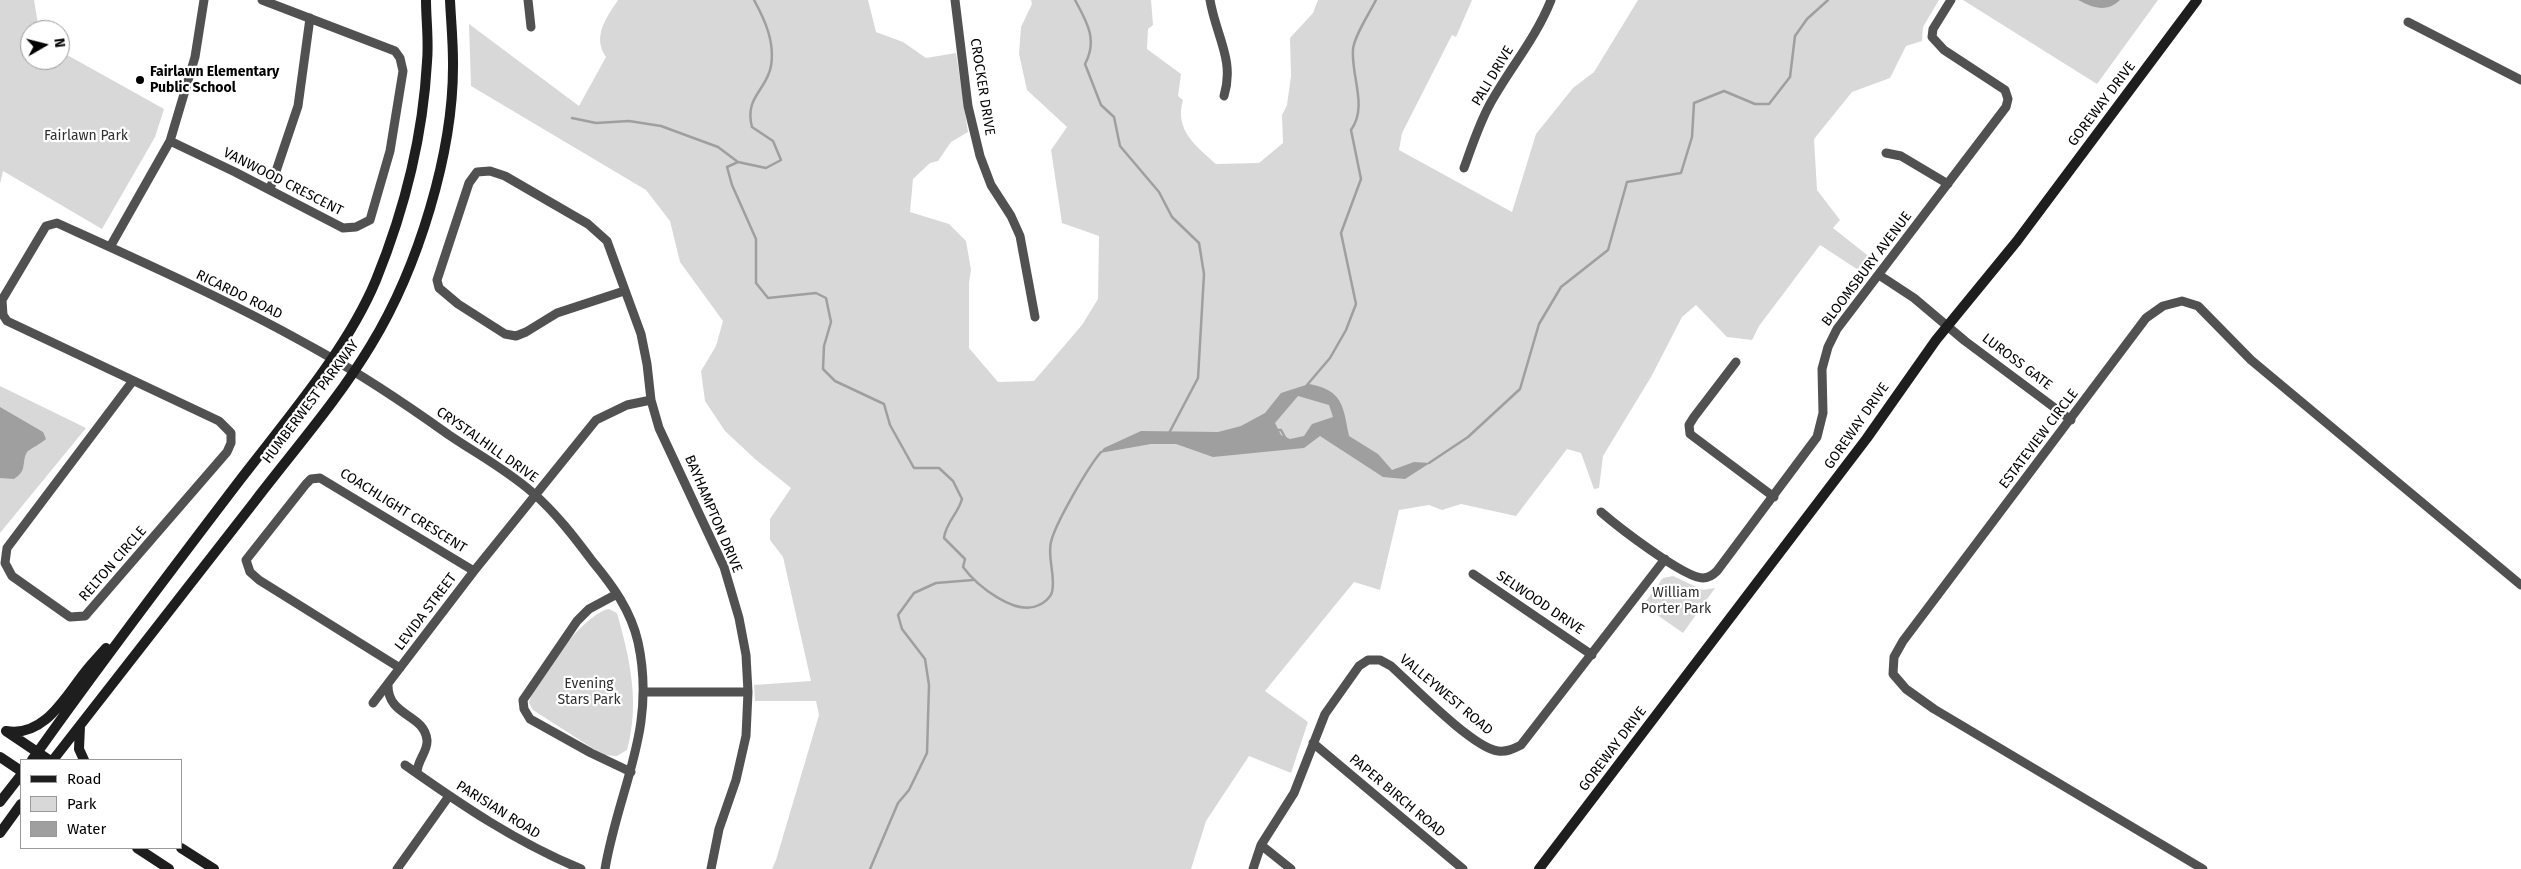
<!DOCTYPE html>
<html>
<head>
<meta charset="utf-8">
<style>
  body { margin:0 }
  #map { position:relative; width:2521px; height:869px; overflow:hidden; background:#fff; font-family:"Fira Sans",sans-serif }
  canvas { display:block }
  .legend { position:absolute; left:20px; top:759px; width:162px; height:90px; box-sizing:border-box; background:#fff; border:1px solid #999; margin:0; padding:6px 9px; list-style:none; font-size:15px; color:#000 }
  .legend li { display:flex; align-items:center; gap:10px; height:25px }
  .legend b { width:25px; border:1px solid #999 }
  .north { position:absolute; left:20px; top:20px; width:50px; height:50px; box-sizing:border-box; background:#fff; border:1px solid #999; border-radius:50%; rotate:82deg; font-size:14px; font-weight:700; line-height:20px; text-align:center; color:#000 }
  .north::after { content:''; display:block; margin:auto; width:18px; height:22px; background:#000; clip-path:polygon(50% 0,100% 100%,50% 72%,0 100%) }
</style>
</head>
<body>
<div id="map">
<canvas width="2521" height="869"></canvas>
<ul class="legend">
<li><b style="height:6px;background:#1e1e1e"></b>Road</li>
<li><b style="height:14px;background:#d8d8d8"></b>Park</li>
<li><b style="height:14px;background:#9f9f9f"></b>Water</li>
</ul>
<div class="north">N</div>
</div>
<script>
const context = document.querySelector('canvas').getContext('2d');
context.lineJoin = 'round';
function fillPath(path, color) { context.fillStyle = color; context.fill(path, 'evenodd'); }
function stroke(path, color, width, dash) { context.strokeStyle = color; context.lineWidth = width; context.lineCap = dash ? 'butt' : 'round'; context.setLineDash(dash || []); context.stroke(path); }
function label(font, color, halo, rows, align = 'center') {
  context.font = font + ' "Fira Sans",sans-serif'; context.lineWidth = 4.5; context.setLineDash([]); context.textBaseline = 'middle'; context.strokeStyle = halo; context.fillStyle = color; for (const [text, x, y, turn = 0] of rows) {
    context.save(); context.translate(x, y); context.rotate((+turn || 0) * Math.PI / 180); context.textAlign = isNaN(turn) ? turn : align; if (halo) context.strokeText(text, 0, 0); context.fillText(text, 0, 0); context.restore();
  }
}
fillPath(new Path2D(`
  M0,0H34L39,30H30V60H60V51L164,109L155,137L102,229L3,171L0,184Z
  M618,0H868L876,32L903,42L926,58L956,53L968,132L951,142L938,161L930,163L913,179L910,212L949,224L966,241L971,270L969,283V348L998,382L1034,381L1082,325L1098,299L1099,236L1062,223L1051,150L1067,127L1027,90L1019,54L1021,27L1032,4L1031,0H1151L1153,25L1148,29L1147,49L1181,74L1178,96L1183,100C1174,130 1196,146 1216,164L1259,163L1283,143L1282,115L1287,105L1291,76L1290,38L1313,13L1318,0H1472L1456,37L1452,35L1402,133L1399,150L1512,212L1536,134L1573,88L1594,72L1638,0H1939L1923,27L1922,41L1906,46L1890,78L1852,92L1814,139L1817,190L1840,220L1833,228L1876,262L1866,275L1820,245L1759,326L1752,340L1727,337L1696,305L1682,317L1651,377L1603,456L1599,488L1594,489L1581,453L1567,449L1516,516L1461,504L1442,510L1429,505L1399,510L1380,590L1354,582L1265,691L1308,722L1291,773L1249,756L1206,821L1191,869H772L776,860L819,715L816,701H755L754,685L811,681L783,557L770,540V519L791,488L755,459L725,431L705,401L701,371L716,346L723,321L680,262L670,221L646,190L471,86L469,24L579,106L606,57C592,37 606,18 618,0Z
  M1963,0H2158L2097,84Z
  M0,386L86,428L0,533Z
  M1673,576L1703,590L1715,588L1683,633L1643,605L1663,578Z
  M609,609L617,613C630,659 640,703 627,750L617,756L603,755L533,710L529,703C535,680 584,613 609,609Z`), '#d8d8d8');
fillPath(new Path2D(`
  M2078,0H2120C2106,13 2094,8 2078,0Z
  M1309,384C1343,390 1343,406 1349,436L1378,454L1392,470L1414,462L1430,463L1405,479L1383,477L1320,436L1304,448L1213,457L1176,444H1151L1100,453L1104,448L1141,431L1218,432L1241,426L1265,413L1281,393ZM1298,396L1329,405L1333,417L1312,424L1304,436L1290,439L1281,435L1275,423Z
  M0,407L43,432L46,439C42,443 30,449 27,452C21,463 28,470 14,479L0,478Z`), '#9f9f9f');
stroke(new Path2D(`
  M1075,0C1087,22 1098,40 1085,64L1101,105L1114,117L1120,146L1159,192L1172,217L1199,243L1204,274L1198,378L1168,435
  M572,118L596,123L629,121L661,126L718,147L738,162L766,168L781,160L773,141L752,127C744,97 767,90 771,66C775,42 765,20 754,0
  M738,162L727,167L732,185L756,239V283L768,298L816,293L826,298L831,322L824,346L823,369L835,381L884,404L890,425L914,468H939L953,481L962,499C958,514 946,522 944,538L965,559L963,567C977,586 1016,617 1039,605C1044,603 1051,597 1052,592C1056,576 1047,558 1051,542C1055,524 1088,467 1101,452
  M1307,385L1330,358L1346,330L1356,304L1341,233L1361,179L1351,130C1368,107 1351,76 1353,50C1353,38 1370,12 1376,0
  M1276,430H1281L1286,439
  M1429,463L1468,437L1520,389L1539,324L1561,287L1608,250L1627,182L1681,173L1692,137L1694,103L1724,91L1755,104H1769L1790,77L1795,36L1807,19L1828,0
  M870,869L898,803L909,790L927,753L929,685L925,659L902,629L898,615L914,593L936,583L973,580`), '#9f9f9f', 2.5);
stroke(new Path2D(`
  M528,0L531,27
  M955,0L968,106L980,156L991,185L1011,216L1020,236L1035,317
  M1210,0C1216,36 1235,60 1224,96
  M2408,22L2521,80
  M170,141L235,172L343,228L356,227L370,220L390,151L403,71L400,58L395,51L262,0
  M1886,153L1901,156L1948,184
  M1464,168C1472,146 1479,124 1490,104C1510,68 1536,38 1551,0
  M270,189L298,106L310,18
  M110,247L170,141L195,57L204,0
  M1879,275L1914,298L1965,341L2071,420
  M624,291L557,313L526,332L516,336L505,334L458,304L439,288L437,280L469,183L477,172L490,171L505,176L588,224L607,241L641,334L647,364L651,400L659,428L724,567L739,618L746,655L748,692L746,736L736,780L719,829L711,869
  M1736,362L1694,417L1689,425L1690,434L1774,497
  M132,382L7,548L5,563L12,576L70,617L85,616L227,452L231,443V433L219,421L7,321L3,315L2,300L46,226L57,223C145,263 235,303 319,351C364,376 407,405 449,435C477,454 507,470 533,493C556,513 575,538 593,562C613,586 631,611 638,642C657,729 619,787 605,869
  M1601,512C1617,526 1684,578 1703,578C1709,578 1713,575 1717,571L1817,437L1823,413L1822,369L1828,347L1837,329L2006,107L2008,99L2005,90L1944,50L1932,37L1933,29L1951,0
  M1473,574L1592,655
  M617,594L589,609L577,621L523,700L524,709L530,719L591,753L631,772
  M400,668L259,580L250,572L246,560L306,484L311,479L320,478L474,571
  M388,684C387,717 424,713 427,740C428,752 417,760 417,773
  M643,692H748
  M373,703L474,571L596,420L627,405L651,400
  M1313,743L1463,869
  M405,765C463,806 516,842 581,869
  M1261,845L1291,869
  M397,869L449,796
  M1253,869L1261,845L1294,793L1325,714L1359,666L1368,660H1380L1391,666C1412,685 1473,748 1498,751C1507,752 1513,749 1521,745L1665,559
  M2203,869L1934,709L1906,689L1893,674L1894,657L1903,641L2146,318L2163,306L2182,301L2198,306L2251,360L2521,585`), '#515151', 9);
stroke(new Path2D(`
  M80,726L79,749L84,760
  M6,731C44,738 65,697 85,672C92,663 99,656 106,648
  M6,731L49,760
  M0,757L21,771
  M32,760C99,665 169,573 240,480C286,420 347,350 376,280C404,211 423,136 427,62C429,41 426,20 426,0
  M53,760C120,673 188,588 255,501C294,450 338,400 371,345C418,268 454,152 453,62C453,41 451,21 450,0
  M0,802L21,775
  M0,833L21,804
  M137,848L169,869
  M181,848L214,869
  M1539,869L1867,438L1936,340L2017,241L2197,0`), '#1e1e1e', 10);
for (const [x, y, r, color] of [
  [140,80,5,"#000"]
]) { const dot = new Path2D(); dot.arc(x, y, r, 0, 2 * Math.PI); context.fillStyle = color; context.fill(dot); stroke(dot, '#fff', 2); }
label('bold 14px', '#000', '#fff', [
  ["Fairlawn Elementary",150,72],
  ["Public School",150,88]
], 'left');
label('14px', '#000', '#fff', [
  ["PALI DRIVE",1493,76,-59],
  ["CROCKER DRIVE",982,87,81],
  ["GOREWAY DRIVE",2102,104,-53],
  ["VANWOOD CRESCENT",283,182,27],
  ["BLOOMSBURY AVENUE",1867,269,-53],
  ["RICARDO ROAD",239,295,26],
  ["LUROSS GATE",2017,362,37],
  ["HUMBERWEST PARKWAY",311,402,-53],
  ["GOREWAY DRIVE",1857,426,-55],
  ["ESTATEVIEW CIRCLE",2039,439,-53],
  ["CRYSTALHILL DRIVE",487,445,35],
  ["COACHLIGHT CRESCENT",403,511,32],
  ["BAYHAMPTON DRIVE",713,514,67],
  ["RELTON CIRCLE",113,564,-49],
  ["SELWOOD DRIVE",1540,603,34],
  ["LEVIDA STREET",426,612,-53],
  ["VALLEYWEST ROAD",1446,695,40],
  ["GOREWAY DRIVE",1613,749,-53],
  ["PAPER BIRCH ROAD",1397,796,40],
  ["PARISIAN ROAD",498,810,32]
]);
label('14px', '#2f2f2f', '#fff', [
  ["Fairlawn Park",86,136],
  ["William",1676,593],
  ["Porter Park",1676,609],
  ["Evening",589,684],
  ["Stars Park",589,700]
]);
</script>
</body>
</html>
